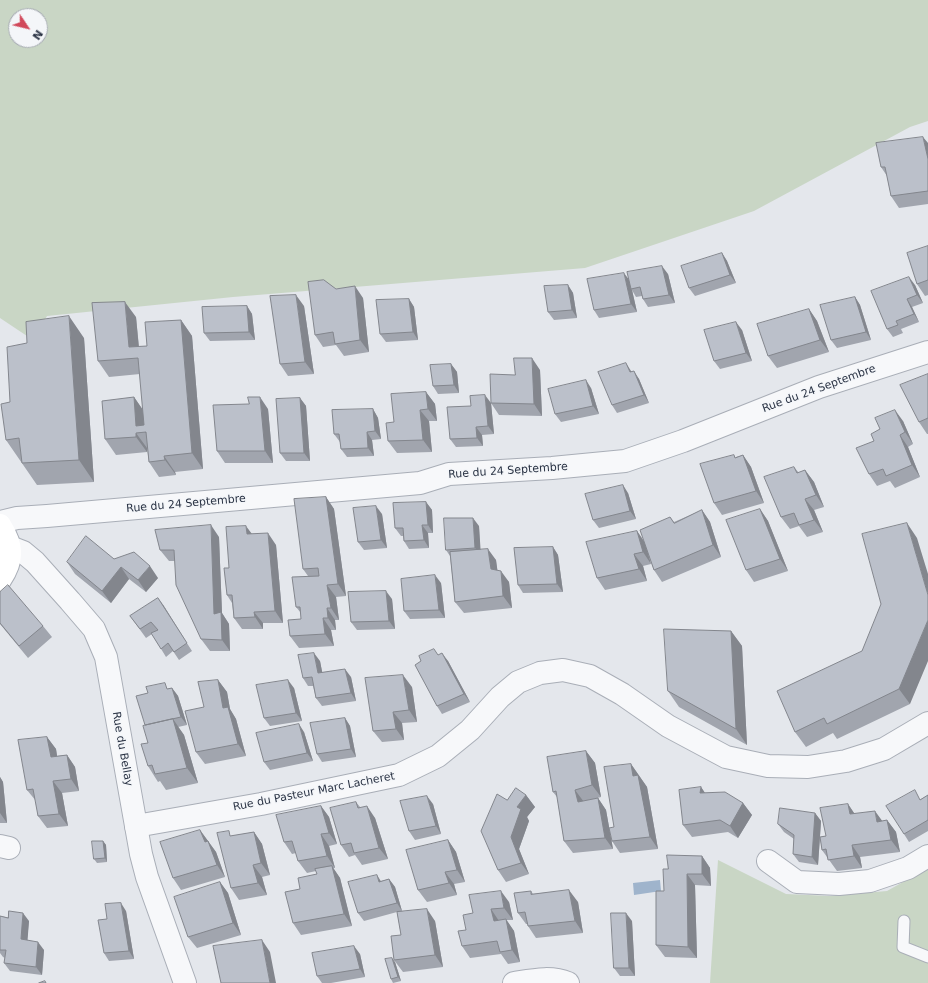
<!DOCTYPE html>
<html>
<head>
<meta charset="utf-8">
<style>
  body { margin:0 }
  #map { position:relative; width:928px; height:983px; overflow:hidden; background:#e4e7ec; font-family:"DejaVu Sans",sans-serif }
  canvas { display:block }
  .north { position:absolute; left:8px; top:8px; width:40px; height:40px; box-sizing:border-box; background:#f4f6f9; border:1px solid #a4a8b1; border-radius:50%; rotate:125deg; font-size:11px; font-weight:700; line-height:16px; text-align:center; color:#2b3445 }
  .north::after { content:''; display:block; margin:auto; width:14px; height:18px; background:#d1495b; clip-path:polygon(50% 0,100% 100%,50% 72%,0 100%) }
</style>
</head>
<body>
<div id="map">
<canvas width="928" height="983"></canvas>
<div class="north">N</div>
</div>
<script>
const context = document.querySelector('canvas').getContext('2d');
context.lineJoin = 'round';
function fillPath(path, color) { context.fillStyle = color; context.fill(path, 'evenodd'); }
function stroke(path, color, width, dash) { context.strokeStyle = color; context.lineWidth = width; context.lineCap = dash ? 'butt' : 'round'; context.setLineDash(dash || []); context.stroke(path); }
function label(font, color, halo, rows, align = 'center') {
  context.font = font + ' "DejaVu Sans",sans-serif'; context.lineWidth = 3; context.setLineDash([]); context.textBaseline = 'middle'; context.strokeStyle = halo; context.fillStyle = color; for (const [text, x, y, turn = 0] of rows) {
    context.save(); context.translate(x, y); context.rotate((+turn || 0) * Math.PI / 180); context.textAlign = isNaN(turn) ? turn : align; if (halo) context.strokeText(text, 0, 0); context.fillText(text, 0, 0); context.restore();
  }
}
fillPath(new Path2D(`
  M0,0H928V121L910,127L754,211L585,268L233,297L47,316L33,340L0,318ZM16,16H40V40H16Z
  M718,860L786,894L830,896L887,891L928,868V983H710Z`), '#c9d6c5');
fillPath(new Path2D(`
  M660,880L661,891L634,895L633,883Z`), '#9fb4cc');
const service = new Path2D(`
  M904,921L903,947L928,957`);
const minor = new Path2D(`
  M0,522L17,518L47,516L420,483L449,474L552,468L625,461L683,441L819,387L928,352
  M136,826L261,804L399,775L438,756L470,730L500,697L518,682L540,673L563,670L590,676L622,694L668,726L726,757L768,766L808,767L846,761L884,749L928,723
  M0,846L9,848
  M768,861L797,882L839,884L870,881L908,868L928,856
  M514,983C533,980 551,976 568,983`);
const tertiary = new Path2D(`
  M10,547L23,552L35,562L70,601L94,629L106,657L141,854L147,877L185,983`);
const secondary = new Path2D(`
  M0,525C13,546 14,559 0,580`);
stroke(service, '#a9aeb7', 13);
stroke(minor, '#a9aeb7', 24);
stroke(tertiary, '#a9aeb7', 24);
stroke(secondary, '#a9aeb7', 24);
stroke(service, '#f7f8fa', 11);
stroke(minor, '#f7f8fa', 22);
stroke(tertiary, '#f7f8fa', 22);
stroke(secondary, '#fff', 22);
fillPath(new Path2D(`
  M928,143V204L899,208L891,196L887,176L881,167Z
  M928,246V295L925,296L917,284Z
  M722,253L727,261L736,283L695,296L689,288Z
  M668,274L675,303L648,307L643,299L642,296L636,297L632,290L637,312L599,318L594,310L629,280Z
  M568,285L573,293L577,318L554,320L548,312Z
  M915,285L923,303L912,307L919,322L901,329L903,333L893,337L887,329Z
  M336,289L363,298L369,352L344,356L336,345L323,347L315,335Z
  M855,297L860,305L871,340L837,348L831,340Z
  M409,299L414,307L418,340L386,342L380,334Z
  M247,306L252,314L255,340L210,341L204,333Z
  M304,306L314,374L288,376L280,364Z
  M809,309L817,321L829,352L777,368L768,356Z
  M136,317L139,347L147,346L181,320L192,336L203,469L175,472L176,475L159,477L149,462L147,448V452L116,455L105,439L134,397L143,410L140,374L109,377L98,361Z
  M742,330L752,361L720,369L714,361Z
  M84,338L94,482L37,485L6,440L10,402Z
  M451,364L457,372L459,393L438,394L433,386Z
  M540,370L542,416L499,415L491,403L515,375Z
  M632,371L639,379L649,403L617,413L612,405Z
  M928,374V434H927L919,422Z
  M591,388L599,414L561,422L555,414Z
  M426,392L435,404L437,421H429L432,452L397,453L388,441L394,422Z
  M300,398L306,406L310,461H286L280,453Z
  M491,403L494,434L482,435L483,446L456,447L450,439L471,406Z
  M268,409L273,463H225L217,451Z
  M373,409L378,418L381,439L372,440L374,456L347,457L341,449L340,442L334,434Z
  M903,421L913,444L908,447L920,477L895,488L890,481L877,486L869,474L874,441Z
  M743,455L751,467L764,503L722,515L714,503L736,457Z
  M794,467L799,473L805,470L814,482L824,507L814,510L823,532L807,537L799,526L790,529L781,517Z
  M628,493L636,519L599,528L593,520Z
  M326,497L334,509L346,596L336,597L339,620H335L336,630H331L334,646L299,648L290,636L301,619V613L296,607L308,576L303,569Z
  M426,502L432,510L433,533H428L429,548L409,549L404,541L403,536H401L395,528Z
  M760,509L768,521L788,571L754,582L746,570Z
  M702,510L710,522L721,557L662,582L654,570L648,554L651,564L643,566L647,581L605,590L597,578L637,531L644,541L670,517L674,522Z
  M382,514L387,548L364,550L358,542Z
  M479,526L480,549L496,560L497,570L509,582L512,608L464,613L455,602L450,556L446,550Z
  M252,534L276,545L283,623H263V629H242L234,618L232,603L227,595L229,568Z
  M219,537L222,613L229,624L230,651H210L201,639L175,561H169L160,550Z
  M917,538L910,704L837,739L833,733L806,747L795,732L862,651Z
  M553,547L558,555L563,592L523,593L518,585Z
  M114,559L158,578L146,592L129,579L111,603L75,574L67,562Z
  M441,583L445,618L410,619L404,611Z
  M0,592L43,626L52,637L28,658L0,624Z
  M158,598L192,651L179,660L173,651L166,657L152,634L146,638L130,616Z
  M392,599L395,629L357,630L351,622Z
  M731,631L742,646L747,745L679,707L668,691Z
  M439,655L448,661L470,702L442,714L437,706Z
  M320,661L322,672L351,677L356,701L322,706L316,698L313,686H308L303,678Z
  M218,680L227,692L230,709L236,719L246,756L205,764L196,752L204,707Z
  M412,687L417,722L402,723L404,740L382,742L373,731Z
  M169,688H172L178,696L187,725L178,727L184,735L198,783L166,790L160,781L158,782L148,766V743L145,725Z
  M294,688L302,721L270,726L264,718Z
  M345,718L350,726L356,757L322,762L317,754Z
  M304,732L313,761L270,770L264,762Z
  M47,737L56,749L57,756L67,755L75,767L79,791L62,793L68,826L47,828L38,816L36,801L27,790Z
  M586,751L595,763L601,797L594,799L598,798L606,810L613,849L573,853L564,841L557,797L553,792Z
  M631,764L647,787L658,849L620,853L612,841L614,827Z
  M0,777L3,782L7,823H0Z
  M701,787L705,793L743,803L752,815L738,838L728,832L692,837L683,825Z
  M526,795L535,807L527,817L529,821L519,849L529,874L506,882L498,870L507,800Z
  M928,795V831L909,842L904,834L921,799Z
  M356,802L360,807L375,818L388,859L362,865L355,855L349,857L341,845Z
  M433,804L441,834L415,840L409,831Z
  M848,804L854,813L882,821L887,820L896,832L900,852L860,857L862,868L837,871L822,850L820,838L818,865L799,862L793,854L794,839L784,832L778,824L815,813L821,821L820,837L826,836Z
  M321,806L329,817L337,844L329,846L335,868H333L340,878L352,926L301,935L293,923L300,889L317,874L316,871L307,873L298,861L296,853L292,854L284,842Z
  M200,830L216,852L225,877L181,890L173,878Z
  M254,832L262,844L270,875L262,877L267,895L239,900L231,888L232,836Z
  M448,840L456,852L465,882L454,884L457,895L427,902L418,890Z
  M103,841L106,845L107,862L97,863L94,859Z
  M702,856L710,868L711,886L695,885L697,958L665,957L656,945L664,891L668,869Z
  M389,879L395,887L402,911L435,921L443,967L403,972L394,960L401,935L397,912L364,921L358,913L381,881Z
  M220,882L228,893L241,935L197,948L188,937Z
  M531,891L533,894L578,902L583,933L536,938L528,926V924H526L518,913Z
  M509,902L513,920H506L514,931L520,962L508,964L501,954L470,958L462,946L473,913Z
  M126,911L134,959L109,961L104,953L107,919Z
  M0,916L29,921L27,940L44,950L42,975L10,971L4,963L5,958L3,957L0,953Z
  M632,921L635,976H620L614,968Z
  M360,954L365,977L331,983H322L317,976Z
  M395,962L401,981L393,983L391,979Z`), '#a1a5ae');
fillPath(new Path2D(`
  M923,137L928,143V159Z
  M722,253L727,261L736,283L730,275Z
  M662,266L668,274L675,303L669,295Z
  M624,273L630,281L631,289L632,290L637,312L631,304Z
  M909,277L915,285L923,303L917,295Z
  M568,285L573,293L577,318L572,310Z
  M355,286L363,298L369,352L360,340Z
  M296,295L304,306L314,374L305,362Z
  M855,297L860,305L871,340L866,332Z
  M409,299L414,307L418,340L413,332Z
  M907,299L912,307L919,322L914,314Z
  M125,302L136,317L140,360L129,347Z
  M247,306L252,314L255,340L249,332Z
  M809,309L817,321L829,352L820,340Z
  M69,316L84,338L94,482L79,460Z
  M181,320L192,336L203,469L192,453Z
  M736,322L742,330L752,361L746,353Z
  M532,358L540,370L542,416L534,404Z
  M626,363L631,371L635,380L630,372Z
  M451,364L457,372L459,393L454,385Z
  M634,371L639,379L649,403L644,395Z
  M586,380L591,388L599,414L593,406Z
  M426,392L435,404L437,421L428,409Z
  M485,395L491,403L494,434L488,426Z
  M134,397L145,413L146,433L136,426Z
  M260,397L268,409L273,463L265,451Z
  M300,398L306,406L310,461L304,453Z
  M373,409L378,418L381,439L375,431Z
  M420,410L429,421L432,452L423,440Z
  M895,410L903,421L913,444L905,432Z
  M476,427L482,435L483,446L477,438Z
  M367,432L372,440L374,456L368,448Z
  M136,433L147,448V452L136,437Z
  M900,435L908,447L920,477L912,465Z
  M743,455L751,467L764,503L756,491Z
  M164,456L175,472L176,475L165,460Z
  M805,470L814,482L824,507L816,495Z
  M623,485L628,493L636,519L630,511Z
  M326,497L334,509L346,596L338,584Z
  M805,499L814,510L823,532L814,520Z
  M426,502L432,510L433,533L428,525Z
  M376,506L382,514L387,548L381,540Z
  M760,509L768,521L788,571L780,559Z
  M702,510L710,522L721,557L713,545Z
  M473,518L479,526L481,556L475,548Z
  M907,523L917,538L928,574V595Z
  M211,525L219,537L222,613L229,624L230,651L222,640L214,614Z
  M422,525L428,533L429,548L424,540Z
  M246,526L255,538L247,534Z
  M637,531L645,543L651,564L643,552Z
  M268,533L276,545L283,623L275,611Z
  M553,547L558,555L563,592L557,584Z
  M488,549L496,560L499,581L491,569Z
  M634,554L643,566L647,581L639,569Z
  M150,566L158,578L146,592L138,580Z
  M121,567L129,579L111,603L102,591Z
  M501,571L509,582L512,608L503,596Z
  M435,575L441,583L445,618L439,610Z
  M327,585L336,597L339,620L331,608Z
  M386,591L392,599L395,629L389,621Z
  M158,598L164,606L192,651L187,643Z
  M327,608L335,620L336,630L328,618Z
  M254,612L263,623V629L255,617Z
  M323,618L331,630L334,646L325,634Z
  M928,620V661L910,704L899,689Z
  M731,631L742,646L747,745L736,729Z
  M314,653L320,661L324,681L318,673Z
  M442,653L448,661L470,702L464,694Z
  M345,669L351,677L356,701L351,693Z
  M403,675L412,687L417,722L409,710Z
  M218,680L227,692L230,709L236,719L246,756L238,744L223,708Z
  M288,680L294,688L302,721L296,713Z
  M172,688L178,696L187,725L181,717Z
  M393,712L402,723L404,740L396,729Z
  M345,718L350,726L356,757L351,749Z
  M173,719L184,735L198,783L187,768Z
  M299,724L304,732L313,761L307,753Z
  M47,737L56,749L59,769L51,757Z
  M586,751L595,763L601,797L592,785Z
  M67,755L75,767L79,791L71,779Z
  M631,764L647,787L658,849L650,837L633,776Z
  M0,777L3,782L7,823L0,813Z
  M53,781L62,793L68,826L59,814Z
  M701,787L709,799L700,793Z
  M575,790L584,802H578Z
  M526,795L535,807L527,817L529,821L519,849L529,874L521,863L511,837L517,807Z
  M427,796L433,804L441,834L436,826Z
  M598,798L606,810L613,849L605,838Z
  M743,803L752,815L738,838L730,826Z
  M848,804L856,816L850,814Z
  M321,806L329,817L337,844L329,833Z
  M367,806L375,818L388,859L379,848Z
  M875,811L883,822H877Z
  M815,813L821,821L818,865L812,857Z
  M887,820L896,832L900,852L891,840Z
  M200,830L216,852L225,877L217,865L205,842Z
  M254,832L262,844L270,875L261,863Z
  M321,834L329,846L335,868L327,856Z
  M448,840L456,852L465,882L457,870Z
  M103,841L106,845L107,862L105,858Z
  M852,845L860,857L862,868L854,856Z
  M702,856L710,868L711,886L702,874Z
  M253,865L262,877L267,895L258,883Z
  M332,866L340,878L352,926L344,914Z
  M445,872L454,884L457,895L449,883Z
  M687,874L695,885L697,958L688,947Z
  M377,875L382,883L379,882Z
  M389,879L395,887L402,911L397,903Z
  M220,882L228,893L241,935L233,923Z
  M569,890L578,902L583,933L575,921Z
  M501,891L509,902L513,920L504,908Z
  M121,903L126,911L134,959L129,951Z
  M427,909L435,921L443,967L435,955Z
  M491,909L499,921H494Z
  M23,913L29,921L27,947L21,939Z
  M626,913L632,921L635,976L629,968Z
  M506,919L514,931L520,962L512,950Z
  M262,940L270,952L276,983H270Z
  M38,942L44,950L42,975L36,967Z
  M354,946L360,954L365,977L360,969Z
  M392,958L395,962L401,981L398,977Z`), '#83868d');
const building = new Path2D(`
  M923,137L928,159V191L891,196L885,167H881L876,143Z
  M928,246V280L917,284L907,253Z
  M722,253L730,275L689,288L681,266Z
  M662,266L669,295L643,299L640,287L631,289L627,272Z
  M624,273L631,304L594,310L587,279Z
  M909,277L917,295L907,299L914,314L896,321L898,325L887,329L871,291Z
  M324,280L336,289L355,286L360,340L335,344L333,332L315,335L308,282Z
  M568,285L572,310L548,312L544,286Z
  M296,295L305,362L280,364L270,296Z
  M855,297L866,332L831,340L820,305Z
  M409,299L413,332L380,334L376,300Z
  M125,302L129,347L147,346L145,322L181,320L192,453L164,456L165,460L149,462L146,432L136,433V437L105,439L102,401L134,397L136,426L144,425L138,358L98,361L92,303Z
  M247,306L249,332L204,333L202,307Z
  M809,309L820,340L768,356L757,324Z
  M69,316L79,460L22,463L19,438L6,440L1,404L10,402L7,347L27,343L26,322Z
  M736,322L746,353L714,361L704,330Z
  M514,358H532L534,404L491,403L490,374L515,375Z
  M626,363L630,372L634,371L644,395L612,405L598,372Z
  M451,364L454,385L433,386L430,365Z
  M928,374V418L919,422L900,385Z
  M586,380L593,406L555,414L548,389Z
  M426,392L428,409L420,410L423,440L388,441L386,423L394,422L391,394Z
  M485,395L488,426L476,427L477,438L450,439L447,407L471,406L470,396Z
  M248,397H260L265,451H217L213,405L249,404Z
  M300,398L304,453H280L276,399Z
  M373,409L375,431L367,432L368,448L341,449L339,434H334L332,410Z
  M895,410L905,432L900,435L912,465L886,476L883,469L869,474L856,448L874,441L871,434L880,429L875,418Z
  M734,455L735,458L743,455L756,491L714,503L700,464Z
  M794,467L797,473L805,470L816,495L805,499L814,520L799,525L794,513L781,517L764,477Z
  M623,485L630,511L593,520L585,494Z
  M326,497L338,584L327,585L331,608H327L328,618H323L325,634L290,636L288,620L301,619L300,607H296L292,577L319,576L318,568L303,569L294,499Z
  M426,502L428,525H422L424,540L404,541L403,528H395L393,503Z
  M376,506L381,540L358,542L353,508Z
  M760,509L780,559L746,570L726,520Z
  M702,510L713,545L654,570L640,530L670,517L674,523Z
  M444,518H473L475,548L446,550Z
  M907,523L928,595V620L899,689L827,724L824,718L795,732L777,691L862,651L881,604L862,534Z
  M211,525L214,614L221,612L222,640L201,639L176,585L174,550H160L155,530Z
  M246,526L247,534L268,533L275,611L254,612L255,617L234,618L232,595H227L224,568H229L226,527Z
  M637,531L643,552L634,554L639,569L597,578L586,542Z
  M86,536L114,559L134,552L150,566L138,580L121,567L102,591L67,562Z
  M553,547L557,584L518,585L514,548Z
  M488,549L491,569L501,571L503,596L455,602L450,552Z
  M435,575L439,610L404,611L401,579Z
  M8,585L43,626L19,646L0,623V592Z
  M386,591L389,621L351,622L348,592Z
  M158,598L187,643L174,652L168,643L161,649L151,633L158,630L151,622L140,629L130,616Z
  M664,629L731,631L736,729L668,691Z
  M434,649L438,655L442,653L464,694L437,706L415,665L421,661L419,656Z
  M314,653L318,673L345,669L351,693L316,698L312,677L303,678L298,655Z
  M403,675L409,710L393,712L396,729L373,731L365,678Z
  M218,680L223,708L228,707L238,744L196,752L185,711L204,707L198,682Z
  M288,680L296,713L264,718L256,685Z
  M165,683L167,689L172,688L181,717L145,725L136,696L148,693L146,687Z
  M345,718L351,749L317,754L310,723Z
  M173,719L187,768L155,774L152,765L148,766L141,744L148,743L143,726Z
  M299,724L307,753L264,762L256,733Z
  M47,737L51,757L67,755L71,779L53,781L59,814L38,816L33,789L27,790L18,740Z
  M586,751L592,785L575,790L578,802L598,798L605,838L564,841L556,791L553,792L547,757Z
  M631,764L633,776L638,775L650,837L612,841L609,828L614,827L604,767Z
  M701,787L700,793L725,792L743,803L730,826L720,820L683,825L679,790Z
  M516,788L526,795L517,807L521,809L511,837L521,863L498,870L481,831L497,794L507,800Z
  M915,790L920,800L928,795V820L904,834L886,806Z
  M427,796L436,826L409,831L400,801Z
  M356,802L358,808L367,806L379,848L354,853L351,843L341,845L330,808Z
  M848,804L850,814L875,811L877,822L887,820L891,840L852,845L854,856L828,860L826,849L822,850L820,837L826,836L820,808Z
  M321,806L329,833L321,834L327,856L298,861L292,841L284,842L276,815Z
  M780,808L815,813L812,857L793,854L794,835L778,824Z
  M200,830L205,842L208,841L217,865L173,878L160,842Z
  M229,831L230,836L254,832L261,863L253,865L258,883L231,888L217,833Z
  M448,840L457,870L445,872L449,883L418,890L406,850Z
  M92,841H103L105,858L94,859Z
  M667,855L702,856V874H687L688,947L656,945V891H664L663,869H668Z
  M332,866L344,914L293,923L285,892L300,889L298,878L317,874L315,869Z
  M377,875L379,882L389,879L397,903L358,913L348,882Z
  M220,882L233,923L188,937L174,897Z
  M569,890L575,921L528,926L525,912L518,913L514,893L531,891V894Z
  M501,891L504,908L491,909L494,921L506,919L512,950L500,952L497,941L462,946L458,931L466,930L463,915L473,913L469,895Z
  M121,903L129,951L104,953L98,920L107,919L105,904Z
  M427,909L435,955L394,960L391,936L401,935L397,912Z
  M9,911L23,913L21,939L38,942L36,967L4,963L6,950H0V916L8,918Z
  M611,913H626L629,968H614Z
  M262,940L270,983H221L213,946Z
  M354,946L360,969L317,976L312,953Z
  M392,958L398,977L391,979L385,959Z
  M45,981L46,983H39Z`);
fillPath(building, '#bbc0ca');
stroke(building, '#83868d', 1);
label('11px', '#2b3445', '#f4f6f9', [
  ["Rue du 24 Septembre",819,389,-20],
  ["Rue du 24 Septembre",508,471,-4],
  ["Rue du 24 Septembre",186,504,-5],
  ["Rue du Bellay",122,749,80],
  ["Rue du Pasteur Marc Lacheret",314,792,-11]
]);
</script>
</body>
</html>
